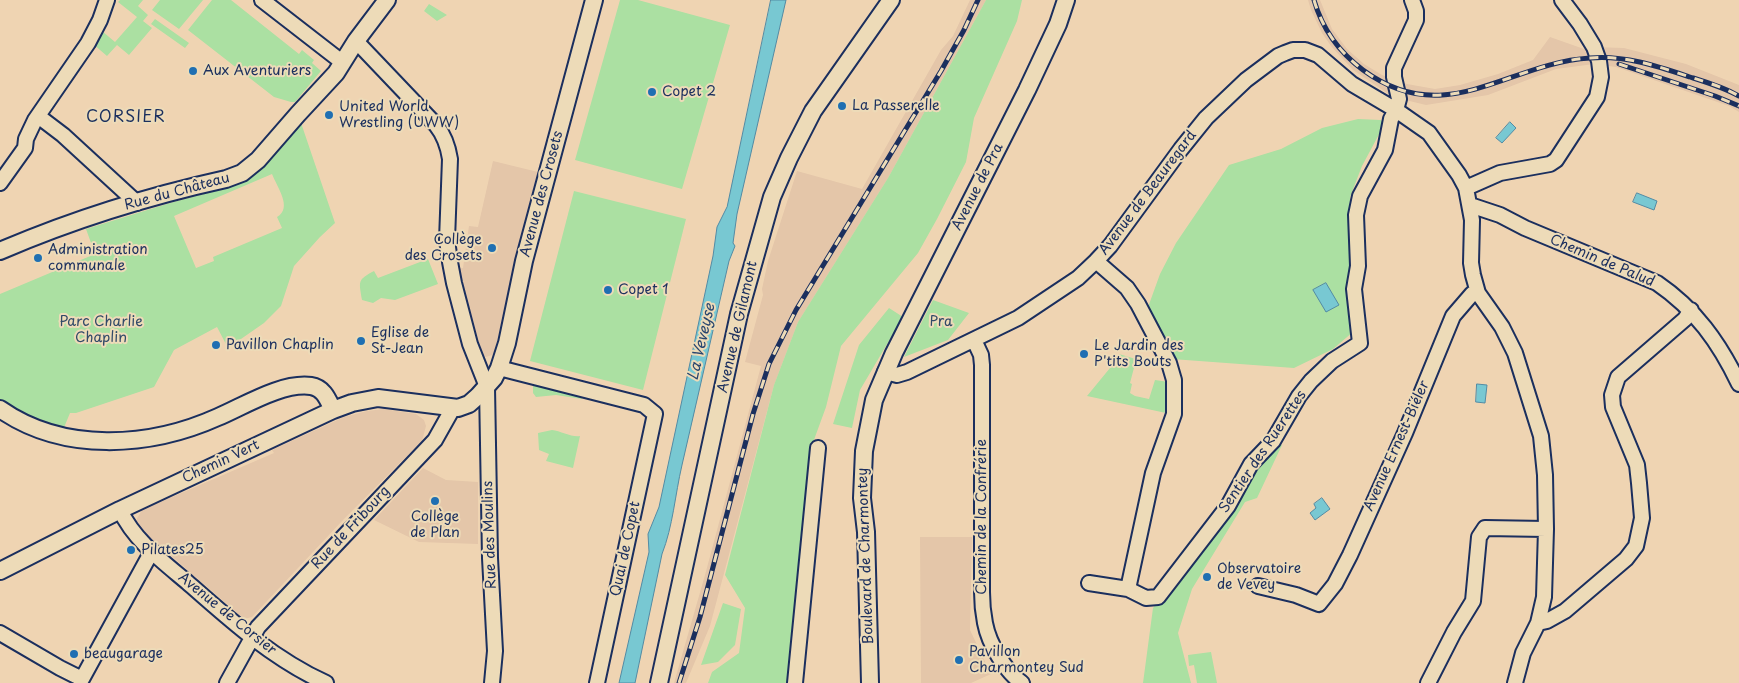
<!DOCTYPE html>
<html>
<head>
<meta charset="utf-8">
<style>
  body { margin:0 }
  canvas { display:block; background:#efd4b2 }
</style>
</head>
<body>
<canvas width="1739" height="683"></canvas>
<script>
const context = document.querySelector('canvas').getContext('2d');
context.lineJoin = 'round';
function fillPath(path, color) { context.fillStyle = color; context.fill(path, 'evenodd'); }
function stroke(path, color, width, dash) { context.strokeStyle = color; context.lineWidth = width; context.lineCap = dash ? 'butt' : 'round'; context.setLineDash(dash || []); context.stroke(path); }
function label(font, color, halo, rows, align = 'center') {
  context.font = font + ' "Playpen Sans",sans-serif'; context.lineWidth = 4; context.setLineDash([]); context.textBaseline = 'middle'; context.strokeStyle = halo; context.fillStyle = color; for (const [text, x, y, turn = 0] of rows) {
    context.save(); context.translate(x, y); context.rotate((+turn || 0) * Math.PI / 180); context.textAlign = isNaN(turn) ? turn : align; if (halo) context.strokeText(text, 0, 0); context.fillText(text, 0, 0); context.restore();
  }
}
fillPath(new Path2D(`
  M970,0H986L888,178L798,322L774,385L710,626L686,683H674L705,575L761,366L745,362L763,295L762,289L768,261L797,171L862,189L941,50L953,36Z
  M1308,0H1320L1332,29L1347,49L1364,64L1382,75L1407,84L1435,89L1460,85L1498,74L1533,60L1550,37L1584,49L1594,47L1624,48L1686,64L1739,85V112L1729,106L1616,67L1594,64L1556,69L1488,95L1426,105L1393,97L1353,70L1331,46L1322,33L1311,10Z
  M493,161L538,172L525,220L495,350L492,355L486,357L481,353L464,309L456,269L463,268L469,226L478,227Z
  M384,409L416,414L424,420L426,426L422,441L344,519L252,617L244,619L137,526L135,522L142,510L274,453L272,450L344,417L367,411Z
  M423,468L446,480L478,482V544L419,542L374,520Z
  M920,537H972L970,630L991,674L971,683H921Z`), '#e4c6a9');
fillPath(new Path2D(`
  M120,0H143L138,6L148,15L143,21L152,28L129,55L117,45L107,56L93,44L102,31L115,42L137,17L118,2Z
  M160,0H203L179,29L152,10Z
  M212,0H231L299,54L302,50L314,60L312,63L321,71L295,102H291L274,97L188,30Z
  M620,0H638L730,25L682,189L575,160Z
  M986,0H1022L1017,21L974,118L966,162L937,219L918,253L841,346L826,407L811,448L788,679H794L793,683H708L712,672L739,653L745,608L725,575L774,385L798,322L888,178Z
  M429,4L447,15L437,21L424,11Z
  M155,19L189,43L185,48L151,24Z
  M298,114L335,223L320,237L294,266L281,306L264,323L228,348L217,327L174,350L154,387L76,413H70L63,430C42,424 15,415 0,399V294L95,254L86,229L170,203L237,185L255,171L280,147ZM272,174C277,187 293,208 277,217L282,228L213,257L214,261L196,268L174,216Z
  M1358,119L1381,120L1384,125L1362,166L1350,197L1353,251V332L1333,349L1294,368L1172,359L1147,310L1160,274L1176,243L1229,165L1281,149L1322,128Z
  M574,191L686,219L643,390L530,361Z
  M428,259L438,284L395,300L381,298L373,303L362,300C359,281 357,280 374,271L378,278Z
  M933,300L969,313L948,340L904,357Z
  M889,308L903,317L860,390L852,428L833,424L859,345Z
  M1119,354L1149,363V366L1135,364L1130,383L1132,384L1130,393L1135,396L1149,399L1155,380L1169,382V400L1166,413L1087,396L1110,368Z
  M533,383L579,393L582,399L556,395L536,397L533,393Z
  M552,430C561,431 573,438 580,436L573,468L546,461L549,454L539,450L538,433Z
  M1275,443L1282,445L1257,498L1245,502L1192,589L1178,633L1191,683H1143L1153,608L1195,558L1253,467Z
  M723,603L741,609L735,645L718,662L701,665Z
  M1211,652L1217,683H1197L1194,665L1189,666L1188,655Z`), '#abe0a2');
const water = new Path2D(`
  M771,0H786L737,214L733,243L735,246L729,261C713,329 698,397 682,465C675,495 673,526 662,554L635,683H619L649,552L648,534L659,507L713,256L717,227L727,207Z
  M1510,122L1516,128L1502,143L1496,138Z
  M1637,193L1657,201L1654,210L1633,202Z
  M1326,283L1339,305L1326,312L1313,290Z
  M1477,384L1487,385L1485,403L1476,402Z
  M1322,498L1330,509L1315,520L1310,513L1316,508L1314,504Z`);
fillPath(water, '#78c8d2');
stroke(water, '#538ba4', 1);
const minor = new Path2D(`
  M262,0L342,62
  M356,41L436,125C444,135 448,146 450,159L447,240L450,262L454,283L470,344L487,387L490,558L495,651L492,683
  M38,116L63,135L137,203
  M0,183L25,148L26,139L35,120L88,43L100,20L107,0
  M1466,188L1500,173L1550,164L1556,160L1597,97L1601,77L1599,61L1594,47L1580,24L1562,0
  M1470,205L1500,215L1525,228L1657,283C1695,309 1719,342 1739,384
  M1096,261L1127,288L1138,304L1169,363L1174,380V414L1153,473L1128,589
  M974,340L981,355L982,365V592C982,602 983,613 985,623C989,644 1005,671 1022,683
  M499,368L644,405L655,414L597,683
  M885,372L897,375L907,372L1018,318L1078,278L1096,261L1110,246L1181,149L1206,118L1246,80L1278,56L1285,53L1293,50H1305L1318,55L1352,84L1396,110L1429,133L1459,175L1466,188L1472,220L1471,263L1473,275L1478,293L1502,327L1515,353L1541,436L1545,475L1546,529L1544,597L1538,623L1523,653L1515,683
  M120,510C134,540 162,561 187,582C230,620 273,659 326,683
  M1089,583L1128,589L1146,598L1158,597L1228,506L1251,464L1273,441L1299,396L1311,381L1332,361L1360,343L1354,289L1358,266L1356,215L1360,196L1385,150L1391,119L1396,110L1399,99L1394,77V68L1416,20V11L1412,0
  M1258,586L1296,595L1319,604L1335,584L1350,555L1405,433L1453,316L1472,294L1478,293
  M1538,623L1547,621L1565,611L1626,559L1636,546L1642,518L1639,483L1637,465L1613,407L1612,395L1618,377L1685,319L1691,310
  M0,633L60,668L82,679L152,551
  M227,683L258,627L435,440L453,408
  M795,683L818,448
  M1428,683L1454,632L1473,601L1479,537L1485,528L1546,529`);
const tertiary = new Path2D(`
  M0,251C72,220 149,196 226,179L242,173L258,160L298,114L336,73L356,41L387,0
  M0,409C63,453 149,448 218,417C244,406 282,382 311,386C324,388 328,400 333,410
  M0,571L120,510L333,410L352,403L378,398L458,408L469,404L478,396L494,378L499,368L507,343L524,261L594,0
  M659,683L739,314L772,197L789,158L813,111L891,0
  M870,683L866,532L862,498L864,451L874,400L894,353L1027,90L1058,24L1066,0`);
stroke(minor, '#1b2f5e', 18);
stroke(tertiary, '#1b2f5e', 20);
stroke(minor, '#eddbb8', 14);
stroke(tertiary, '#eddbb8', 16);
const rail = new Path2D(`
  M1314,0C1322,28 1339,52 1363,70C1446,131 1507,63 1590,58C1625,55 1657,66 1690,77C1706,82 1723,87 1739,96
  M1619,64L1715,96L1739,106
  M679,683L700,617L753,414L769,364L796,310L941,71L964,30L978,0`);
stroke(rail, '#1b2f5e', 5);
stroke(rail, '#eddbb8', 3, [9]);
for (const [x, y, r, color] of [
  [193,71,5,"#1f6fb2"],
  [652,92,5,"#1f6fb2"],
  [842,106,5,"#1f6fb2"],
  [329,115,5,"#1f6fb2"],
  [492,248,5,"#1f6fb2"],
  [38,258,5,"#1f6fb2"],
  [608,290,5,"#1f6fb2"],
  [361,341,5,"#1f6fb2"],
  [216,345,5,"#1f6fb2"],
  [1084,354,5,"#1f6fb2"],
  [435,501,5,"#1f6fb2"],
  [131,550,5,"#1f6fb2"],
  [1207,577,5,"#1f6fb2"],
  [74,654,5,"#1f6fb2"],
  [959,660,5,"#1f6fb2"]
]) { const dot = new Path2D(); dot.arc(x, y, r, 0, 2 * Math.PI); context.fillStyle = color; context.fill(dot); stroke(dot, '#eddbb8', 2); }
label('14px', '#1b2f5e', '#eddbb8', [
  ["Aux Aventuriers",203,71],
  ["Copet 2",662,92],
  ["La Passerelle",852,106],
  ["United World",339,107],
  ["Wrestling (UWW)",339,123],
  ["Collège",482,240,"right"],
  ["des Crosets",482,256,"right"],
  ["Administration",48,250],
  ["communale",48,266],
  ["Copet 1",618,290],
  ["Eglise de",371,333],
  ["St-Jean",371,349],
  ["Pavillon Chaplin",226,345],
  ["Le Jardin des",1094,346],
  ["P'tits Bouts",1094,362],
  ["Collège",435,517,"center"],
  ["de Plan",435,533,"center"],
  ["Pilates25",141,550],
  ["Observatoire",1217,569],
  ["de Vevey",1217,585],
  ["Pavillon",969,652],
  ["Charmontey Sud",969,668],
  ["beaugarage",84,654]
], 'left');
label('14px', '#1b2f5e', '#eddbb8', [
  ["Avenue de Pra",978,187,-63],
  ["Rue du Château",177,192,-15],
  ["Avenue de Beauregard",1148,193,-53],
  ["Avenue des Crosets",542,194,-75],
  ["Chemin de Palud",1602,261,23],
  ["Avenue de Gilamont",738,327,-77],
  ["Avenue Ernest-Biéler",1397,446,-66],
  ["Sentier des Ruerettes",1263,452,-56],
  ["Chemin Vert",221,462,-25],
  ["Chemin de la Confrérie",982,517,-90],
  ["Rue de Fribourg",351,528,-47],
  ["Rue des Moulins",490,535,-92],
  ["Quai de Copet",626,549,-78],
  ["Boulevard de Charmontey",866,556,-92],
  ["Avenue de Corsier",227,614,39]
]);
label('14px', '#314a68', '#eddbb8', [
  ["Parc Charlie",101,322],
  ["Chaplin",101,338],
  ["Pra",941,322]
]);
label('italic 15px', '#29466f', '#eddbb8', [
  ["La Veveyse",702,342,-77]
]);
context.letterSpacing = '1px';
label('16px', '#1b2f5e', '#eddbb8', [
  ["CORSIER",126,118]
]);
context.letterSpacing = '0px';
</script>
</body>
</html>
